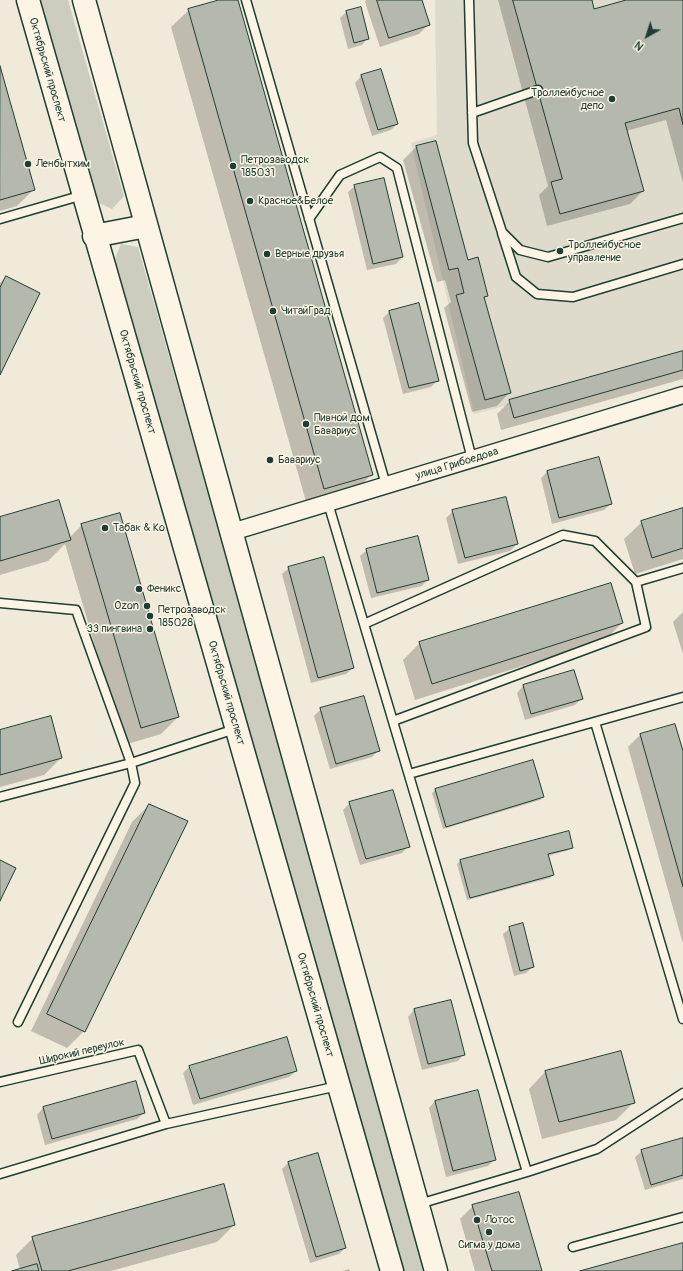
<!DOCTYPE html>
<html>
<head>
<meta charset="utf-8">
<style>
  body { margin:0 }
  #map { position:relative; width:683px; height:1271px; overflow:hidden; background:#efeada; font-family:Pangolin,sans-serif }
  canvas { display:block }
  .north { position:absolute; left:627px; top:16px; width:40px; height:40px; -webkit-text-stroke:3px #fcf5e5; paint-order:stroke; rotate:219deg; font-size:11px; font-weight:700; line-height:16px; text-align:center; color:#1f3d34 }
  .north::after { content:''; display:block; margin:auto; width:14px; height:18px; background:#1f3d34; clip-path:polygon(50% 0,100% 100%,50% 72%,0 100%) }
</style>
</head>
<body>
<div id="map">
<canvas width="683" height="1271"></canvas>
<div class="north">N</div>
</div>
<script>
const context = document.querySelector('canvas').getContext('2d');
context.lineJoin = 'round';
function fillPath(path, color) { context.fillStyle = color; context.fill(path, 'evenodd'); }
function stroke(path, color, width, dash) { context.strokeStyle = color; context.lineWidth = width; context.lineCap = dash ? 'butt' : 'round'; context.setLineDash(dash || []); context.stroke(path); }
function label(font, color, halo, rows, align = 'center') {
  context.font = font + ' Pangolin,sans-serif'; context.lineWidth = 3; context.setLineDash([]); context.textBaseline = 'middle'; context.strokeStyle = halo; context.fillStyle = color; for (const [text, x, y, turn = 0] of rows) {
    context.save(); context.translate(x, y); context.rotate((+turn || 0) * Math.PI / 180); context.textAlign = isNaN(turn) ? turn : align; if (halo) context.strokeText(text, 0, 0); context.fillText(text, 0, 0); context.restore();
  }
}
fillPath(new Path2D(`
  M435,0H683V359L474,414L411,143L437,135Z`), '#dedbcc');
fillPath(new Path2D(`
  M40,0H68L124,196L112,209L97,202Z
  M121,244L138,247L429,1271H401L114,261Z`), '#cccdbf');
fillPath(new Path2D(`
  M223,0H237L371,475L354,492L307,505L171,27L189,10Z
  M366,0H421L429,24L419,34L380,47L365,2Z
  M498,0H591L594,10L630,0H683V183L666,120L626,131L643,191L630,204L547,226L539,195L548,186Z
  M346,12L368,38L362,45L348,49L340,18Z
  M0,70L34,189L17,206L0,211Z
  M380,70L397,124L391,130L372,136L355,83L361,76Z
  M435,142L468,261L487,295L484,299L509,393L497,406L472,412L444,308L451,302L445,280L437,282L403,160L416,147Z
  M355,186L402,257L396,264L367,270L348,192Z
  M6,277L0,373V283Z
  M389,312L438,380L431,387L403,394L383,318Z
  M683,352V379L501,430L497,414L510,401Z
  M599,458L611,504L604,510L552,524L541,478L547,472Z
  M683,509V559L635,574L624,539L642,522Z
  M453,511L517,544L510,551L458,564L446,518Z
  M0,518L69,538L82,525L178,717L161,734L124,745L65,544L48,561L0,575Z
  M367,550L428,579L422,586L371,598L360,556Z
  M289,568L353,668L346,674L311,683L282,574Z
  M683,612V654L673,622Z
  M622,623L605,640L415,700L403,660L420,643Z
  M573,671L581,699L575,705L525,720L517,693L523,686Z
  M321,709L379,750L372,757L330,769L314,716Z
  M50,717L61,758L44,775L0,787V731Z
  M641,734L683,755V944L628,747Z
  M532,761L543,797L540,800L443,829L432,793L435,790Z
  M350,803L408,846L402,853L360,865L343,810Z
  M149,805L84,1031L67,1048L31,1031L132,822Z
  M568,832L572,847L569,850L548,856L553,875L550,878L467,900L457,864L460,861Z
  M510,928L533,967L526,973L514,976L503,934Z
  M450,1001L464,1054L458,1061L422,1070L408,1017L414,1010Z
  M190,1066L296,1071L289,1077L193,1105L183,1073Z
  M546,1071L633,1103L616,1120L542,1139L529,1089Z
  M135,1082L144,1113L137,1119L45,1145L37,1115L43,1108Z
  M435,1101L495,1159L488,1166L446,1177L429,1108Z
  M683,1139V1179L645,1190L635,1157L642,1151Z
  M289,1162L345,1248L339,1254L310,1263L282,1169Z
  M473,1206L541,1271H475L460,1219Z
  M234,1225L217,1242L111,1271H15L20,1270L16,1255L33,1238Z
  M349,1269L350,1271H343Z`), '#0003');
const building = new Path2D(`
  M219,0H238L373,475L324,489L188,9Z
  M377,0H422L430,25L389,38Z
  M513,0H592L594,9L626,0H683V125L679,108L625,123L644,191L560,214L551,182L562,179Z
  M361,7L369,39L354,43L346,11Z
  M0,66L35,190L0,200Z
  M381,69L398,124L378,130L361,75Z
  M436,141L468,260L478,257L488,296L484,297L511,393L485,400L456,295L464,293L458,268L449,270L416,146Z
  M384,178L403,257L373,264L354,185Z
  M6,276L40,293L0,375V288Z
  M419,303L439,381L409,388L389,311Z
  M683,351V370L514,418L509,400Z
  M599,457L612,504L559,518L547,471Z
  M506,497L518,544L465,558L452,510Z
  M59,500L71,540L0,561V517Z
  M683,508V548L652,558L641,521Z
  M120,513L179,717L141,728L81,524Z
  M418,536L429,580L377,593L366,549Z
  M324,557L354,668L318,678L288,567Z
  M611,583L623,623L432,684L419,642Z
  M574,670L583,699L531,714L523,685Z
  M364,696L380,751L336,764L320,708Z
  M51,716L62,758L0,775V730Z
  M675,724L683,751V887L640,734Z
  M533,760L544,797L446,827L435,789Z
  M393,790L410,847L366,859L349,802Z
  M149,804L188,821L85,1032L47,1014Z
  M569,831L573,848L548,854L554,875L470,898L460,860Z
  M0,860L16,868L0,901Z
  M523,923L534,967L520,971L509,927Z
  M451,1000L465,1055L428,1064L414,1009Z
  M287,1037L297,1071L200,1099L189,1066Z
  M621,1051L635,1103L559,1122L545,1071Z
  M136,1081L145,1113L52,1139L43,1107Z
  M478,1090L496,1160L453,1171L435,1101Z
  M683,1138V1175L651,1185L641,1150Z
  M318,1153L346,1248L316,1257L288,1162Z
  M224,1184L235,1225L68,1271H42L32,1237Z
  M519,1192L542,1271H492L472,1205Z
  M683,1243V1271H580Z
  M37,1264L39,1271H12Z`);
fillPath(building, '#b5b9ad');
stroke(building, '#1f3d34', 1);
const lane = new Path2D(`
  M246,0L386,485
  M469,0L473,143L502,232L520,250L548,257L683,218
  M472,113L538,90
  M0,219L83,195
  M309,219L340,175L380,157L397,168L472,459
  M502,233L516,277L537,294L573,297L683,264
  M328,503L527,1172
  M0,603L76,610L131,763L135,783L18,1022
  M364,624L563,535L595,541L636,582
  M393,721L646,627L636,582L683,568
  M595,722L683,1019
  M409,774L683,697
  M0,797L131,763L235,729
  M0,1082L138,1050L166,1124
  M0,1174L166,1124L338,1086
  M419,1204L527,1172L597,1149L683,1093
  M573,1247L683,1217`);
const street = new Path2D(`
  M232,532L683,395`);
const secondary = new Path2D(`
  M28,0L392,1271
  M84,0L436,1271
  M94,236L146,226`);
stroke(lane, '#1f3d34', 11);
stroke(street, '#1f3d34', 19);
stroke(secondary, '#1f3d34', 25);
stroke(lane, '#fcf5e5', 8);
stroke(street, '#fcf5e5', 16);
stroke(secondary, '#fcf5e5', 22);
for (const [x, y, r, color] of [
  [612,99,4,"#1f3d34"],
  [28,164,4,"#1f3d34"],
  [233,166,4,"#1f3d34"],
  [250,201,4,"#1f3d34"],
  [560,251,4,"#1f3d34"],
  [267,254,4,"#1f3d34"],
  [273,311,4,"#1f3d34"],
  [306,424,4,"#1f3d34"],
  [270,460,4,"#1f3d34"],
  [105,528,4,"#1f3d34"],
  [139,589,4,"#1f3d34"],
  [147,606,4,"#1f3d34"],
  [150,616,4,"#1f3d34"],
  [150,629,4,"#1f3d34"],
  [477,1220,4,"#1f3d34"],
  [489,1232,4,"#1f3d34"]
]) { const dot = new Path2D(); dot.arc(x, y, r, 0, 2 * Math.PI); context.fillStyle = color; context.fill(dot); stroke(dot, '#fcf5e5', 1.5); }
label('11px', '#1f3d34', '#fcf5e5', [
  ["Октябрьский проспект",47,70,74],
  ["Октябрьский проспект",137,382,74],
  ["улица Грибоедова",457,464,-17],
  ["Октябрьский проспект",226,693,74],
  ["Октябрьский проспект",315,1005,74],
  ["Широкий переулок",82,1052,-13]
]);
label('11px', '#1f3d34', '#fcf5e5', [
  ["Троллейбусное",604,93,"right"],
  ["депо",604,106,"right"],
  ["Петрозаводск",241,160],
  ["185031",241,173],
  ["Ленбытхим",36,164],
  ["Красное&Белое",258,201],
  ["Троллейбусное",568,245],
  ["управление",568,258],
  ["Верные друзья",275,254],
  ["ЧитайГрад",281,311],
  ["Пивной дом",314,418],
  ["Бавариус",314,431],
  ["Бавариус",278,460],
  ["Табак & Ко",113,528],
  ["Феникс",147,589],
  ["Ozon",139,606,"right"],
  ["Петрозаводск",158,610],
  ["185028",158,623],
  ["33 пингвина",142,629,"right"],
  ["Лотос",485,1220],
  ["Сигма у дома",489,1245,"center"]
], 'left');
</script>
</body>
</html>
